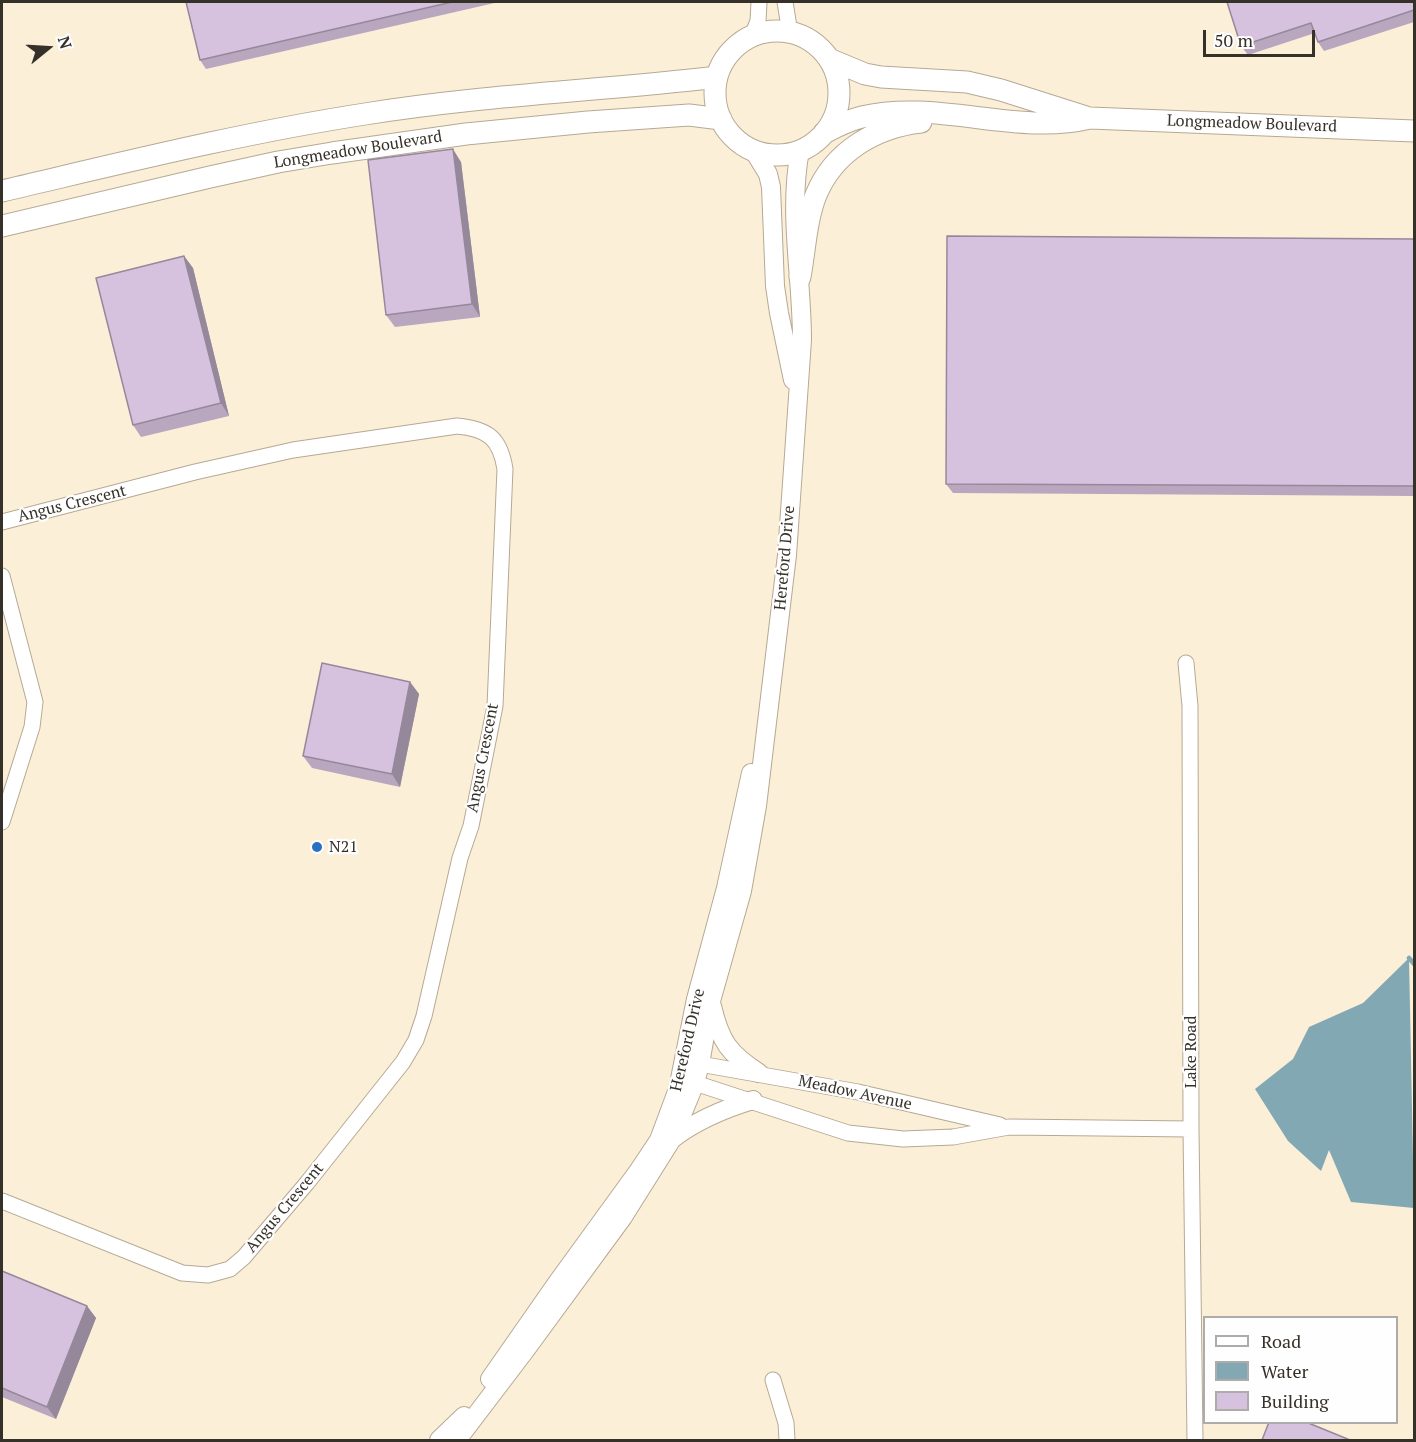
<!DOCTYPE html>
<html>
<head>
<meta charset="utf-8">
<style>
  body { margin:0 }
  #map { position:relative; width:1416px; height:1442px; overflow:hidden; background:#fcefd8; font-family:"PT Serif",serif }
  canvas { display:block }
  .frame { position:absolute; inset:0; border:3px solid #353028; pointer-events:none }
  .legend { position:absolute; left:1203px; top:1316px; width:195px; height:108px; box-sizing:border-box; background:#fefefe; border:2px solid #aeaca8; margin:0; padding:8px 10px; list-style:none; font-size:18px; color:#353028 }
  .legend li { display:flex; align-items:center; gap:12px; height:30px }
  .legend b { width:30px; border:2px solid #aeaca8 }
  .north { position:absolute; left:18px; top:18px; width:60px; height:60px; -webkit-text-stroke:4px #fefefe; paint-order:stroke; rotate:72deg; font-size:16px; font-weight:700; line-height:24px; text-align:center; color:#353028 }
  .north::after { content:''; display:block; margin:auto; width:21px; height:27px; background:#353028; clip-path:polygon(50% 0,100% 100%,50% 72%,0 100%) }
  .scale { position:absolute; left:1203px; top:30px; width:112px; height:27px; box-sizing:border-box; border:3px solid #353028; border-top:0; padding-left:8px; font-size:18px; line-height:21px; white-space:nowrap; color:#353028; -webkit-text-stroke:4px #fefefe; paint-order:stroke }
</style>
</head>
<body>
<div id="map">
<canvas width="1416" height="1442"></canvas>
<div class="frame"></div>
<ul class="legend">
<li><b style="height:8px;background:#fff"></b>Road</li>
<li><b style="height:16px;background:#82a8b3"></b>Water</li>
<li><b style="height:16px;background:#d6c2de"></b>Building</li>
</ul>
<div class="north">N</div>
<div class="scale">50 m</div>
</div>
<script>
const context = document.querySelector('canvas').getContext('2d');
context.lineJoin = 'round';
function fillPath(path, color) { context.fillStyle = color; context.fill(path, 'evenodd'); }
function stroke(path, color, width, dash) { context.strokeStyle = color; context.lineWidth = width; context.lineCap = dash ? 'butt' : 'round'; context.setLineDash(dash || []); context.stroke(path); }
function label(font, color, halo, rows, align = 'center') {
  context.font = font + ' "PT Serif",serif'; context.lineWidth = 4.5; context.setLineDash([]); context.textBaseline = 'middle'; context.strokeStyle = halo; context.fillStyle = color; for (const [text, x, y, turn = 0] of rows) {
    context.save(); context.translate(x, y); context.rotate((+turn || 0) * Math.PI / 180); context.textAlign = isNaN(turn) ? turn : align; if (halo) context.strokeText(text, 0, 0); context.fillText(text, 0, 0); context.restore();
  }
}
fillPath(new Path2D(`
  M1409,958L1414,1208L1351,1202L1329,1150L1321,1171L1288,1141L1255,1089L1293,1059L1309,1027L1363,1003Z`), '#82a8b3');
stroke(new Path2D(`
  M1409,958L1414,964`), '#82a8b3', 4.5);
const minor = new Path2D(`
  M785,2L790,33
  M752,36L758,21L759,2
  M2,522L195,472L293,450L457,426C488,429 500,438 505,469L495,706L471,826L460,858L424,1016L416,1040L403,1062L307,1183L244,1257L230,1269L208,1275L182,1273L2,1201
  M2,576L35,702L32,727L2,822
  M1186,663L1190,706L1191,1129L1195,1440
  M700,1064L858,1092L1000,1125
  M695,1083L848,1133L903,1139L953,1137L1009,1127L1191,1129
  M773,1380L786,1423L787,1440`);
const tertiary = new Path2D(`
  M754,151L768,174L771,187L775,286L779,313L793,380
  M712,1006C720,1041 729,1054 759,1073
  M672,1139C697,1120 723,1109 753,1100
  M490,1379L557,1283L639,1170L659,1140L678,1089L696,999L726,888L751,773
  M439,1440L464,1416
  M457,1440L524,1352L623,1217L672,1139L695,1083L700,1064L711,1001L742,891L757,806L787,555L802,340C802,276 788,214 800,150`);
const secondary = new Path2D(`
  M715 93a62 62 0 1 1 124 0a62 62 0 1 1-124 0Z
  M829,59L865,74L881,77L967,82L1001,90L1086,117
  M824,133C837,126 849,120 862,117C938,99 1015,136 1090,118L1414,131
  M2,191C122,163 242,133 365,114C482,95 599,91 717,77
  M2,226L210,177L278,162L332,153L466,134L588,122L689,115L721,119
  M800,277C805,250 806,220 816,195C834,151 876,127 921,122`);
stroke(minor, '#b6a994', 17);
stroke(tertiary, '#b6a994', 20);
stroke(secondary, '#b6a994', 23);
stroke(minor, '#fff', 15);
stroke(tertiary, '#fff', 18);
stroke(secondary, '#fff', 21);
fillPath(new Path2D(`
  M186,2H499L206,69L200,60Z
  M1227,2H1414V22L1324,51L1318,42L1315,33L1248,55L1241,46Z
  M461,162L480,317L395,327L386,315Z
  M1414,239V496L953,493L946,484Z
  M184,256L193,268L229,416L141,437L133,425Z
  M410,682L419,694L400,787L312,768L303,756Z
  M2,1273L87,1306L96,1318L56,1419L2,1397Z`), '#b8a7bf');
fillPath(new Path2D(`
  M453,149L461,162L480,317L472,304Z
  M184,256L193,268L229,416L221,403Z
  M410,682L419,694L400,787L392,774Z
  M87,1306L96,1318L56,1419L47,1407Z`), '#96889b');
const building = new Path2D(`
  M186,2H452L200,60Z
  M1227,2H1414V10L1318,42L1311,23L1241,46Z
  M453,149L472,304L386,315L368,160Z
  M947,236L1414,239V486L946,484Z
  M184,256L221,403L133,425L96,278Z
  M322,663L410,682L392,774L303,756Z
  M2,1271L87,1306L47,1407L2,1388Z
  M1269,1422H1306L1350,1440H1262Z`);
fillPath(building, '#d6c2de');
stroke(building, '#96889b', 1.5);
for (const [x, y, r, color] of [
  [317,847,6,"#2a6fc0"]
]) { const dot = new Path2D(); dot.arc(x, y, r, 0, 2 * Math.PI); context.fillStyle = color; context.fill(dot); stroke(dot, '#fefefe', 2); }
label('16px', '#353028', '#fefefe', [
  ["Longmeadow Boulevard",1252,124,2],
  ["Longmeadow Boulevard",358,150,-9],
  ["Angus Crescent",72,504,-14],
  ["Hereford Drive",785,558,-85],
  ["Angus Crescent",483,758,-79],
  ["Hereford Drive",688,1040,-77],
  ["Lake Road",1191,1052,-90],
  ["Meadow Avenue",855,1093,12],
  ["Angus Crescent",285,1208,-50]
]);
label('16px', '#353028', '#fefefe', [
  ["N21",329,847]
], 'left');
</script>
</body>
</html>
